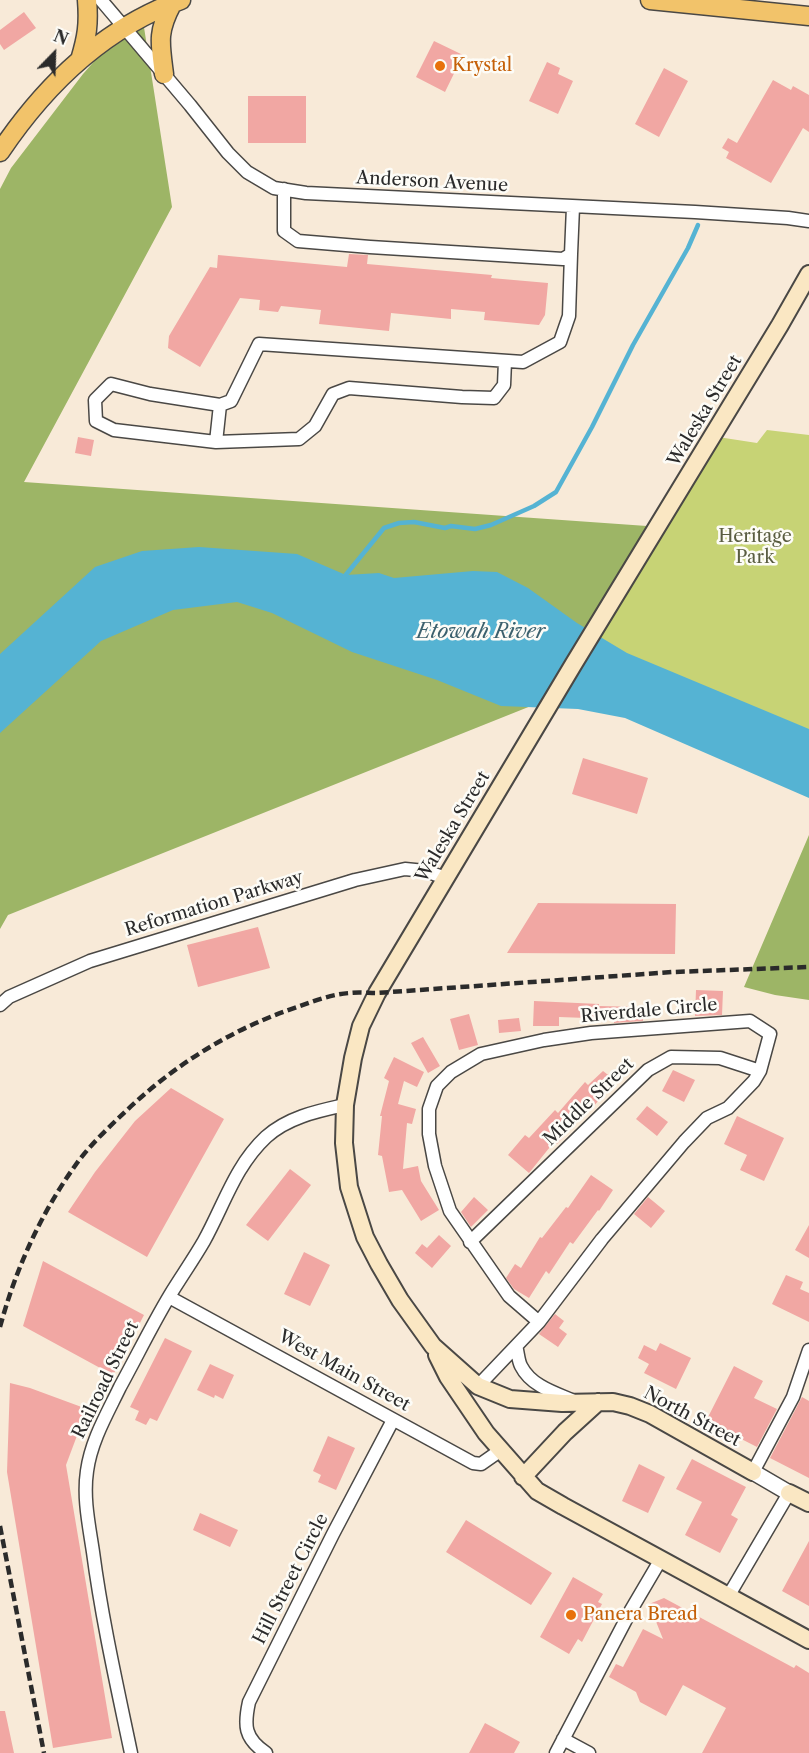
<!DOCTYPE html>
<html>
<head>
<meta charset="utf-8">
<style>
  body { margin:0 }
  #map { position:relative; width:809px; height:1753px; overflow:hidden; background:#f8ead8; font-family:"Libre Caslon Text",serif }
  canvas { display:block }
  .north { position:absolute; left:24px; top:24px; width:60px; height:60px; -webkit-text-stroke:4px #fdfcf7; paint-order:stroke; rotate:23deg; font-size:16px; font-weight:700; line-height:24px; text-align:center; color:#2b2b2b }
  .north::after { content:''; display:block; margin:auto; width:21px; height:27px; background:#2b2b2b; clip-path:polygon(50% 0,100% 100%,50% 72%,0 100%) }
</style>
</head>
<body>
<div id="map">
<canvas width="809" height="1753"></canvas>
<div class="north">N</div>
</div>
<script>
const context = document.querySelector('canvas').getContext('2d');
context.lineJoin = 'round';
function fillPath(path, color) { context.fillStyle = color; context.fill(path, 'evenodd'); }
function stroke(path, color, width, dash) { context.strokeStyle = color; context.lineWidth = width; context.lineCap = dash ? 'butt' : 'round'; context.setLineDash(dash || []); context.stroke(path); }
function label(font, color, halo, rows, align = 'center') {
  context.font = font + ' "Libre Caslon Text",serif'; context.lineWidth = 5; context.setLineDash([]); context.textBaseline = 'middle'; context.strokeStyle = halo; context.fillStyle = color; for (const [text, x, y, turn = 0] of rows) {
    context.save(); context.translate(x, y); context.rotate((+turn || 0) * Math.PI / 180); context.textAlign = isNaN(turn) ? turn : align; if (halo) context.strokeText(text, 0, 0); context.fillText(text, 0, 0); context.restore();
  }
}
fillPath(new Path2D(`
  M767,430L809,435V770L572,669L718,437L757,443Z`), '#c7d375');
fillPath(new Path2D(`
  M141,8L172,207L24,482L661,527L556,696L8,915L0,929V189L11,168L83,74Z
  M809,835V1000L775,995L744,987Z`), '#9db566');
fillPath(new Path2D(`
  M199,547L297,554L346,575L379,573L394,578L473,571L497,572L528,588L577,623L627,653L809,729V798L625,718L578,709L501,706L437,680L352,652L272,613L237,602L173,610L101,641L0,733V654L95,567L142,551Z`), '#55b3d3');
stroke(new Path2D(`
  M344,577L384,528L399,523L414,522L445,528L451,526L475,529L491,525L534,506L556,492L592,427L633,345L688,248L698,225`), '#55b3d3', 4.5);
fillPath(new Path2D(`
  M24,12L36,28L4,50L0,44V30Z
  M434,41L463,55L445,92L416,77Z
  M547,62L560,68L558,74L573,81L558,114L529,101Z
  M664,68L688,81L659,137L635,124Z
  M773,80L791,90L793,86L809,95V132L803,128L771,183L726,158L729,152L722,148L728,138L737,143Z
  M248,96H306V143H248Z
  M349,254L368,255L367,264L492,275L491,278L548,283L545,315L539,325L484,320L485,312L451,309V319L391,313L389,331L319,324L321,310L281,306L278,312L259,310L260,300L240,298L200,367L168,348L169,336L210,267L217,268L218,255L347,267Z
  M78,437L94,440L91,456L75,453Z
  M583,758L648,778L637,814L572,794Z
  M538,903L676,904L675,954L507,953Z
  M258,927L270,968L198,987L187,945Z
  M696,990L723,991L722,1015L695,1016Z
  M534,1001L599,1004V1006L643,1007V1021L614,1023V1019L559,1017V1026H533Z
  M469,1014L478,1045L459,1050L450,1019Z
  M519,1018L521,1031L499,1033L498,1020Z
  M423,1037L440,1066L428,1073L411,1043Z
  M394,1057L424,1072L417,1087L404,1081L398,1104L416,1109L412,1124L407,1123L403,1169L418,1166L421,1181L439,1210L421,1221L402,1190L389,1192L382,1156L378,1155L382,1116H380L389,1081L384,1078Z
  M673,1070L695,1080L684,1102L662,1091Z
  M603,1071L616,1081L583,1118L582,1117L557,1144L554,1142L529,1173L508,1155L525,1135L529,1138L555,1110L558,1113L585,1082L588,1085Z
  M171,1088L224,1119L147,1257L68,1212L95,1172L135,1121Z
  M647,1106L668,1122L657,1136L636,1119Z
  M737,1116L784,1138L764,1181L740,1170L747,1155L724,1144Z
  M290,1169L311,1185L268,1241L246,1225Z
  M591,1175L613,1190L599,1211L598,1210L573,1244L570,1242L549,1274L546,1271L529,1298L514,1289L506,1278L515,1264L521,1268L540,1237L542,1238L566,1207L568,1208Z
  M474,1197L488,1210L471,1227L461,1212Z
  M648,1197L665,1211L651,1228L634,1214Z
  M809,1225V1258L795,1250Z
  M439,1235L451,1246L432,1268L415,1253L422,1244L427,1248Z
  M304,1252L330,1265L310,1306L284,1294Z
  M43,1261L144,1315L113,1375L23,1326Z
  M786,1275L803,1282L800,1289L809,1293V1322L772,1304Z
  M555,1314L564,1321L559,1328L567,1334L558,1347L539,1334Z
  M165,1338L192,1351L157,1421L150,1418L146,1425L135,1420L139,1411L130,1407Z
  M660,1343L691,1358L676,1389L644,1373L649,1364L638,1358L644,1345L656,1351Z
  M210,1364L234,1375L223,1399L215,1395L214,1398L197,1390Z
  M734,1366L763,1381L754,1398L777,1409L757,1447L706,1421Z
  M10,1383L30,1388L87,1409L66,1465L112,1738L53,1748L7,1472Z
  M802,1397L809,1401V1478L770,1458Z
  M328,1436L355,1448L336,1490L318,1482L321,1475L313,1471Z
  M692,1459L746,1487L731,1515L738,1519L720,1553L685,1535L702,1502L676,1489Z
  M639,1464L665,1477L648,1513L622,1501Z
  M200,1513L238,1530L230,1547L193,1530Z
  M466,1520L552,1573L531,1605L446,1552Z
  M809,1541V1606L782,1591Z
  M573,1577L603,1594L598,1602L602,1604L582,1642L578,1639L569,1654L540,1637Z
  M664,1598L794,1668L796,1665L809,1673V1753H702L726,1708L683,1685L666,1716L640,1702L636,1692L609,1677L616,1664L623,1667L643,1629L663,1639L649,1604Z
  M0,1711H5L14,1753H0Z
  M485,1723L520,1742L514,1753H469Z`), '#f1a7a3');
const minor = new Path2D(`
  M101,0L190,105L228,153L247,172L274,188L306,193L695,212L788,218L809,221
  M284,189V231L298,241L370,247L563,259L571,254L573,207
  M505,361L504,385L494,398L462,397L349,388L333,394L315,426L299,439L216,442L114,430L96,421L95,400L111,384L150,394L220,405L231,401L259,344L523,362L560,342L569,316L571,254
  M216,442L220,405
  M0,1005L9,997L90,961L355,880L405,869L425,871L446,878
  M470,1242L648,1070L671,1057L720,1058L760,1071
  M169,1297L473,1463L481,1464L501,1450
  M516,1346C518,1352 518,1360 521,1366C531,1386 555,1393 574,1401
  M478,1386L539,1322L602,1239L684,1142L707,1118L728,1108L754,1081L760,1071L770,1034L750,1021L591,1033L544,1040L481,1054L451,1072L437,1086L429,1109V1134L435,1166L450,1211L509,1296L539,1322
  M753,1472L793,1397L809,1350
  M729,1595L789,1493
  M563,1739L589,1753
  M131,1753C117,1686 102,1620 93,1552C89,1525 83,1498 87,1471C91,1441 107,1414 120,1387C137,1356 152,1325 170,1295C181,1277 193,1260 204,1241C224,1205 235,1166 266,1137C288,1117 318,1111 345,1105
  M266,1753C244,1738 244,1725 249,1702L333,1534L393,1420
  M556,1753L631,1610L661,1559`);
const tertiary = new Path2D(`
  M753,1472L789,1493`);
const secondary = new Path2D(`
  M437,1355L448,1377L486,1433L537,1491L563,1506L809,1640
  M753,1472L650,1414L630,1406L613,1402L562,1403L510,1399L478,1386L433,1346L400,1300L379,1264L365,1237L349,1187L344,1143L345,1105L353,1058L361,1026L377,993L573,665L780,325L809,274
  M523,1477L565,1432L598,1402
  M789,1493L809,1503`);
const primary = new Path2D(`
  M650,0L809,16
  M80,60C87,37 89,24 87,0
  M164,74C160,43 157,32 172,4
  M0,152C45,85 104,28 181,0`);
stroke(minor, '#4a4845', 15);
stroke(tertiary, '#4a4845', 18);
stroke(secondary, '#4a4845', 20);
stroke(primary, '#4a4845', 21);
stroke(minor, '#fff', 12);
stroke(tertiary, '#fff', 15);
stroke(secondary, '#fae7c3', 16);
stroke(primary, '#f2c36a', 18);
stroke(new Path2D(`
  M0,1327C16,1268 41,1213 77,1163C91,1144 110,1126 127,1110C177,1063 232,1029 297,1007C314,1001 332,994 350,993C359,992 368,993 377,993L673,972L809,967
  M0,1526L44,1753`), '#2b2b2b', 4.5, [9, 4.5]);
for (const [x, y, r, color] of [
  [440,66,6,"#e8710a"],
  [571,1615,6,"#e8710a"]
]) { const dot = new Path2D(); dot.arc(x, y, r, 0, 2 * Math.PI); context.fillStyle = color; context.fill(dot); stroke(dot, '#fdfcf7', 2); }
label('18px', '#c56008', '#fdfcf7', [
  ["Krystal",452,66],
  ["Panera Bread",583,1615]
], 'left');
label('18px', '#2b2b2b', '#fdfcf7', [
  ["Anderson Avenue",432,182,3],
  ["Waleska Street",705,411,-59],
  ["Waleska Street",453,827,-59],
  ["Reformation Parkway",214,904,-17],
  ["Riverdale Circle",649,1011,-5],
  ["Middle Street",589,1102,-44],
  ["West Main Street",344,1371,29],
  ["Railroad Street",106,1380,-64],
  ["North Street",692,1417,28],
  ["Hill Street Circle",291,1579,-63]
]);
label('18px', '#5a5d41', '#fdfcf7', [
  ["Heritage",755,537],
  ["Park",755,558]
]);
label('italic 20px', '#3c616e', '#fdfcf7', [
  ["Etowah River",481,632]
]);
</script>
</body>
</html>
